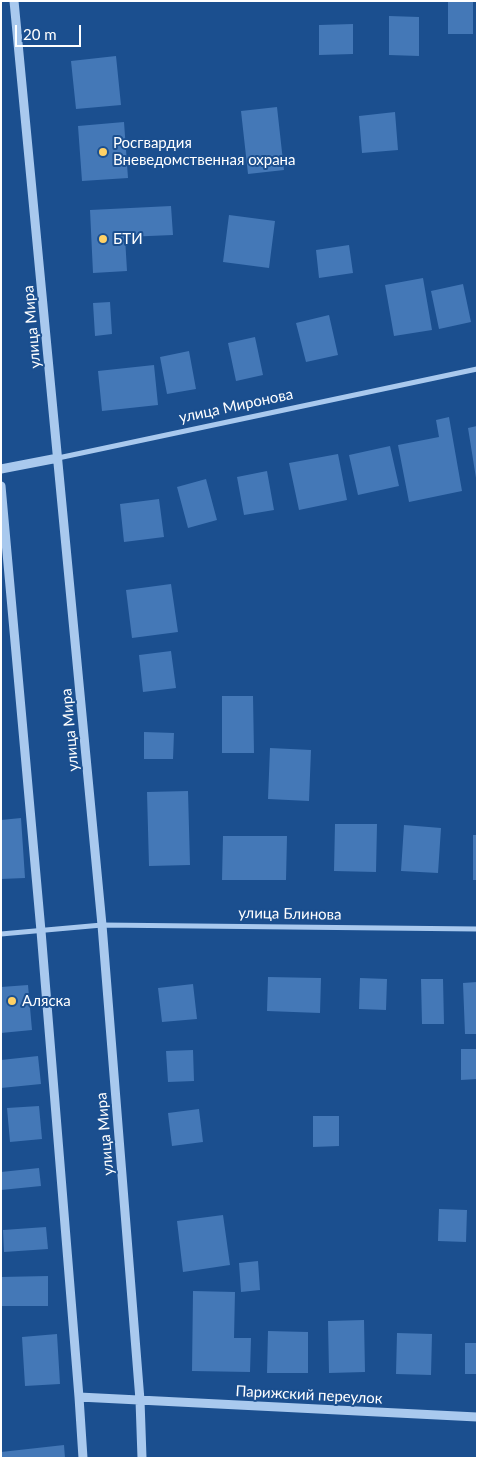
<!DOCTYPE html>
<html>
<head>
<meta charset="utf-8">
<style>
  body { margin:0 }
  #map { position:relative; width:478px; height:1459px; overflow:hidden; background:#1b4f8f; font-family:Lato,sans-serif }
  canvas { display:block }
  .frame { position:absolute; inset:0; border:2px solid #fff; pointer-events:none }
  .scale { position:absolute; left:15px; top:25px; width:66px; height:22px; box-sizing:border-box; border:2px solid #fff; border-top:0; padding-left:6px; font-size:15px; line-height:18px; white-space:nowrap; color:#fff; -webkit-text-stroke:4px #1b4f8f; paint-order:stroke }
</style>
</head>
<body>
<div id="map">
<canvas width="478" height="1459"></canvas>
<div class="frame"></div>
<div class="scale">20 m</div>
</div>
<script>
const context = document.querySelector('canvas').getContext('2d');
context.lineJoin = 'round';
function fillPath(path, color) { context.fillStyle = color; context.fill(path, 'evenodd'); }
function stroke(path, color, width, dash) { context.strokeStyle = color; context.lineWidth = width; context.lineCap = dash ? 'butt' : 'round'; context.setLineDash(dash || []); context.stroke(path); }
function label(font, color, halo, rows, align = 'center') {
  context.font = font + ' Lato,sans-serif'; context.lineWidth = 4; context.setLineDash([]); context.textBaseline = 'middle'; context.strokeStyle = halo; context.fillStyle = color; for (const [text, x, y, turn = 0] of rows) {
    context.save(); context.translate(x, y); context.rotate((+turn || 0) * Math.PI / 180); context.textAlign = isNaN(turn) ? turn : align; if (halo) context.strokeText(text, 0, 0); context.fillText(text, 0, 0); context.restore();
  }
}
fillPath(new Path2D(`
  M448,1H473V34H448Z
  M389,16L419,17V56L389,55Z
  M353,24V54L319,55V25Z
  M116,56L121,105L76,109L71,61Z
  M277,107L284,170L248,174L241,111Z
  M395,112L398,150L362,153L359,116Z
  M124,122L128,178L82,181L78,126Z
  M171,206L173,235L125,237L127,271L93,273L90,210Z
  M229,215L275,221L269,268L223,262Z
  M349,245L353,273L319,278L316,250Z
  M423,278L432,330L394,336L385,285Z
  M463,284L471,322L439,329L431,291Z
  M110,302L112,334L95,336L93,303Z
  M329,315L338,355L306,362L296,323Z
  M255,337L263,375L236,381L228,343Z
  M189,351L196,389L167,394L160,357Z
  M154,365L158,405L102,411L98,371Z
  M449,417L462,491L409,502L398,445L439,437L436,420Z
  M477,426V478H476L468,428Z
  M390,446L399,486L358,495L349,455Z
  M338,454L347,500L299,510L289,463Z
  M267,471L274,510L244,515L237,477Z
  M206,479L217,520L188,528L177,487Z
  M159,499L164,537L124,542L120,504Z
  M171,584L178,632L132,638L126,590Z
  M171,651L176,688L143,692L139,655Z
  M222,696H253L254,753H222Z
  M144,732L174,733L173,759H144Z
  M270,748L311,750L309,801L268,799Z
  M188,791L190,865L149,866L147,792Z
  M21,818L25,878L1,879V820Z
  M335,824H377L376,872L334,871Z
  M404,825L441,828L438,873L401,871Z
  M473,835H477V880H473Z
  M223,836H287L286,880H222Z
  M268,977L321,978L320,1013L267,1011Z
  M360,978L387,979L386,1010L359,1009Z
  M421,979H443L444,1024H422Z
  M477,982V1034H465L463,983Z
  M193,984L197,1019L162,1022L158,988Z
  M28,985L32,1030L1,1033V987Z
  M461,1049H477V1079L461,1080Z
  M193,1050L194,1081L168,1082L166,1051Z
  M38,1056L41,1084L1,1088V1060Z
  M39,1106L42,1139L10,1142L7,1108Z
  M199,1109L203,1142L172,1146L168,1113Z
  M313,1116H339V1146L313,1147Z
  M39,1168L41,1186L1,1190V1172Z
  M439,1209L467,1210L466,1242L438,1241Z
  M223,1215L230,1265L183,1272L177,1221Z
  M46,1227L48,1249L4,1252L3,1230Z
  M258,1261L260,1290L241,1292L239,1263Z
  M48,1276V1306H1V1277Z
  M193,1291L235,1292L234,1338H251L250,1372L192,1371Z
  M364,1320L365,1372L329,1373L328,1321Z
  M268,1331L308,1332V1373H267Z
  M397,1333L432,1334L431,1375L396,1374Z
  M57,1334L60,1384L25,1386L22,1337Z
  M465,1343H477V1374H465Z
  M64,1445L65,1458H1V1452Z`), '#4478b7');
stroke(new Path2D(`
  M58,458L477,369
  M1,934L102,925L477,929`), '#a9c9ee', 5);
stroke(new Path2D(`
  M14,1L102,925L140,1400L142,1458
  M1,469L58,458
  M1,486L41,931L79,1397L83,1458
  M79,1397L477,1417`), '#a9c9ee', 9);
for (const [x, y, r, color] of [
  [103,152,5,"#ffd166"],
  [103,239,5,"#ffd166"],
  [12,1001,5,"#ffd166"]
]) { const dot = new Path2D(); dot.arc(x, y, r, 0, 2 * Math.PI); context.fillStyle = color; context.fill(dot); stroke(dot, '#1b4f8f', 2); }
label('15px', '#fff', '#1b4f8f', [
  ["Росгвардия",113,143],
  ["Вневедомственная охрана",113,160],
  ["БТИ",113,239],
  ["Аляска",22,1001]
], 'left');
label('15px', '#fff', '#1b4f8f', [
  ["улица Мира",32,327,-95],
  ["улица Миронова",236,406,-12],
  ["улица Мира",70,730,-95],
  ["улица Блинова",290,914,1],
  ["улица Мира",105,1134,-95],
  ["Парижский переулок",309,1395,3]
]);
</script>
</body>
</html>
